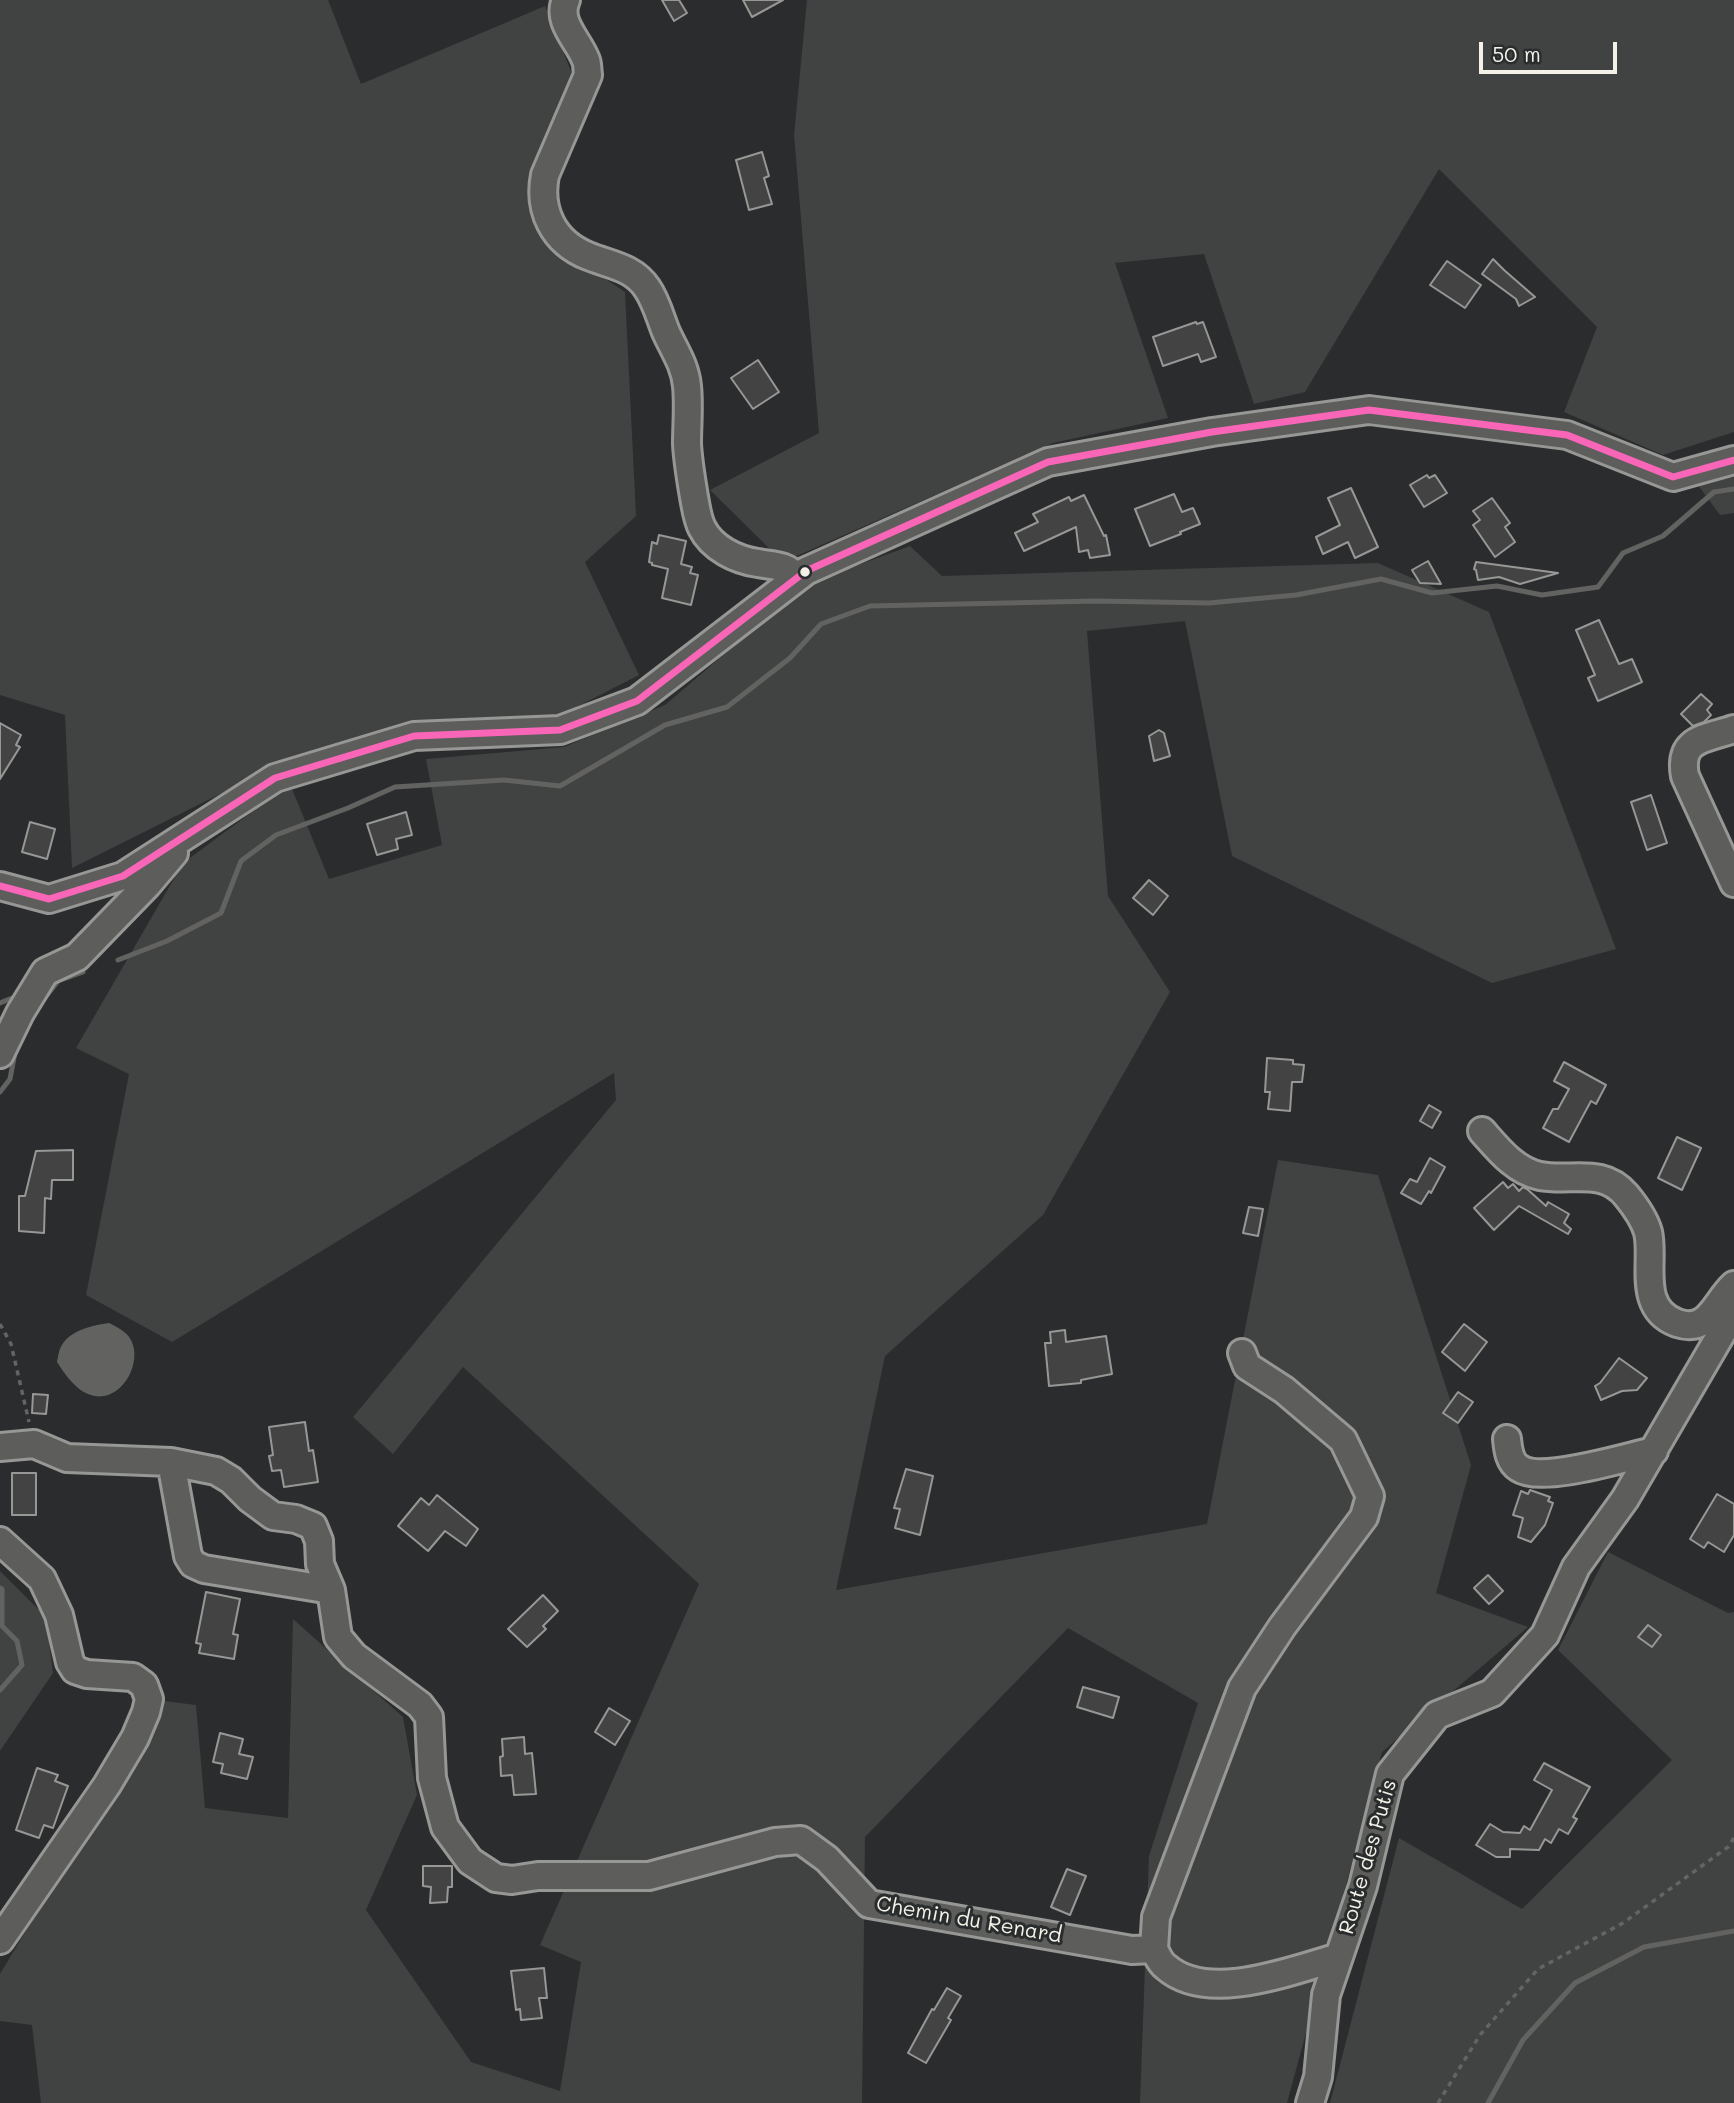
<!DOCTYPE html>
<html>
<head>
<meta charset="utf-8">
<style>
  body { margin:0 }
  #map { position:relative; width:1734px; height:2103px; overflow:hidden; background:#2b2c2d; font-family:Mali,sans-serif }
  canvas { display:block }
  .scale { position:absolute; left:1479px; top:42px; width:138px; height:32px; box-sizing:border-box; border:4px solid #f4f1e8; border-top:0; padding-left:9px; font-size:21px; line-height:24px; white-space:nowrap; color:#f4f1e8; -webkit-text-stroke:5px #2a2d2e; paint-order:stroke }
</style>
</head>
<body>
<div id="map">
<canvas width="1734" height="2103"></canvas>
<div class="scale">50 m</div>
</div>
<script>
const context = document.querySelector('canvas').getContext('2d');
context.lineJoin = 'round';
function fillPath(path, color) { context.fillStyle = color; context.fill(path, 'evenodd'); }
function stroke(path, color, width, dash) { context.strokeStyle = color; context.lineWidth = width; context.lineCap = dash ? 'butt' : 'round'; context.setLineDash(dash || []); context.stroke(path); }
function label(font, color, halo, rows, align = 'center') {
  context.font = font + ' Mali,sans-serif'; context.lineWidth = 6; context.setLineDash([]); context.textBaseline = 'middle'; context.strokeStyle = halo; context.fillStyle = color; for (const [text, x, y, turn = 0] of rows) {
    context.save(); context.translate(x, y); context.rotate((+turn || 0) * Math.PI / 180); context.textAlign = isNaN(turn) ? turn : align; if (halo) context.strokeText(text, 0, 0); context.fillText(text, 0, 0); context.restore();
  }
}
fillPath(new Path2D(`
  M0,0H328L361,84L545,6L572,74L533,193L553,244L625,292L636,516L585,562L639,675L561,715L403,723L252,778L72,868L65,715L0,695Z
  M807,0H1734V432L1663,455L1564,412L1597,327L1439,169L1305,392L1254,404L1204,254L1115,263L1168,418L1053,443L783,562L710,490L819,433L794,135Z
  M1734,472V513L1720,515L1698,485Z
  M910,546L942,576L1378,563L1489,612L1616,949L1492,983L1232,856L1185,621L1087,631L1108,896L1170,992L1043,1215L885,1356L836,1590L1207,1524L1278,1160L1378,1175L1471,1465L1436,1593L1528,1627L1382,1752L1287,2103H1140L1149,1856L1198,1703L1068,1628L865,1837L862,2103H41L32,2025L0,2021V1974L164,1701L196,1705L205,1808L288,1818L293,1619L403,1717L417,1795L366,1910L471,2062L560,2091L581,1962L540,1945L699,1584L463,1367L393,1454L353,1417L616,1100L614,1073L172,1342L86,1295L129,1074L76,1048L183,863L290,784L329,879L442,845L426,759L564,747L665,705L806,584Z
  M1608,1552L1728,1613L1734,1612V2103H1330L1399,1838L1522,1909L1672,1760L1558,1650Z
  M0,1571L46,1617L53,1673L0,1751Z`), '#414242');
fillPath(new Path2D(`
  M109,1323C117,1327 127,1332 131,1340C144,1365 118,1407 88,1394C75,1389 64,1373 57,1362C58,1357 59,1349 62,1345C71,1330 93,1325 109,1323Z`), '#626361');
stroke(new Path2D(`
  M118,960L167,941L221,913L241,861L276,835L348,808L395,787L504,780L560,786L665,725L727,707L790,658L821,624L870,606L1096,601L1209,603L1296,595L1381,579L1432,593L1497,586L1542,595L1598,587L1623,553L1663,536L1714,492L1734,489
  M0,1003L15,997
  M41,1003L58,981L83,972
  M0,1092L10,1079L16,1047
  M0,1588L2,1589V1626L17,1641L22,1665L0,1690
  M1488,2103L1523,2040L1575,1983L1644,1947L1734,1931`), '#626361', 5);
const building = new Path2D(`
  M662,0H679L687,13L674,21Z
  M743,0H783L752,17Z
  M762,152L769,176L764,178L772,204L749,210L736,160Z
  M1493,259L1504,270L1535,297L1519,306L1516,299L1482,274Z
  M1447,261L1481,285L1465,308L1430,285Z
  M1196,322L1197,324L1203,322L1216,357L1201,362L1198,354L1163,366L1153,337Z
  M758,360L779,392L753,409L731,378Z
  M1427,475L1429,478L1435,475L1447,493L1424,507L1410,485Z
  M1351,488L1378,547L1355,558L1348,542L1323,554L1316,537L1340,525L1328,498Z
  M1174,494L1182,512L1193,508L1200,524L1180,532L1181,534L1150,546L1135,509Z
  M1084,495L1104,536L1106,535L1110,555L1090,558L1088,550L1079,552L1076,527L1024,551L1015,533L1038,522L1033,514L1069,497L1071,501Z
  M1492,498L1510,523L1505,527L1515,542L1495,557L1473,525L1480,520L1473,511Z
  M659,535L686,541L681,564L692,567L690,573L698,575L691,605L662,598L668,569L652,565V563L649,562L652,542L657,544Z
  M1428,561L1441,584L1420,583L1412,570Z
  M1476,562L1558,573L1520,584L1499,577L1478,580L1476,570L1474,569Z
  M1599,620L1619,664L1632,659L1642,682L1598,701L1588,678L1595,675L1576,630Z
  M1701,694L1712,704L1707,710L1711,715L1704,722L1693,726L1681,714Z
  M0,723L21,735L16,745L20,747L0,779Z
  M1159,730L1164,733L1170,756L1154,761L1149,736Z
  M1651,795L1667,843L1647,850L1631,802Z
  M406,812L412,835L396,839L398,849L377,855L367,824Z
  M30,822L55,829L47,859L22,852Z
  M1149,880L1168,896L1153,915L1133,898Z
  M1267,1058L1293,1060V1064L1304,1065L1302,1082H1292L1290,1111L1268,1109L1270,1092H1265Z
  M1564,1062L1606,1085L1596,1104L1591,1101L1569,1142L1543,1128L1553,1109H1558L1569,1089L1554,1081Z
  M1429,1105L1441,1112L1432,1128L1420,1121Z
  M1677,1137L1701,1148L1682,1190L1658,1178Z
  M73,1150V1180H52L51,1199L45,1198L44,1233L19,1231V1196H25L36,1151Z
  M1430,1158L1445,1167L1431,1193L1429,1191L1421,1204L1401,1193L1410,1179L1417,1182Z
  M1503,1182L1508,1188L1513,1184L1519,1191L1523,1187L1527,1189L1546,1206L1548,1202L1569,1214L1564,1223L1571,1229L1568,1234L1519,1206L1494,1230L1474,1208Z
  M1249,1207L1263,1209L1258,1236L1243,1233Z
  M1464,1324L1487,1342L1465,1371L1442,1352Z
  M1065,1330L1066,1342L1106,1336L1112,1374L1081,1380V1383L1049,1386L1045,1343H1051L1050,1332Z
  M1619,1358L1647,1378L1637,1390L1622,1391L1601,1400L1595,1386L1600,1383Z
  M1458,1392L1473,1402L1458,1423L1443,1413Z
  M33,1394L48,1395L46,1414L32,1413Z
  M305,1422L309,1451L313,1450L318,1482L284,1487L281,1470L272,1471L269,1456L273,1455L269,1427Z
  M906,1469L933,1476L920,1535L895,1528L900,1509L894,1508Z
  M12,1473H36V1515H12Z
  M1530,1490L1550,1497L1548,1501L1553,1503L1545,1525L1531,1542L1518,1537L1523,1518L1513,1515L1521,1491L1528,1494Z
  M1717,1494L1734,1504V1535L1724,1552L1708,1542L1704,1548L1690,1539Z
  M437,1495L478,1529L466,1546L445,1531L428,1551L398,1526L421,1498L429,1505Z
  M1488,1575L1503,1591L1489,1604L1474,1588Z
  M206,1592L240,1599L233,1634L238,1635L234,1659L199,1653L201,1644L196,1643Z
  M543,1595L558,1611L543,1626L546,1629L527,1647L508,1629Z
  M1648,1625L1661,1635L1652,1647L1638,1637Z
  M1083,1687L1119,1697L1113,1718L1077,1707Z
  M609,1708L630,1721L615,1745L595,1732Z
  M220,1733L243,1739L239,1754L253,1757L247,1779L221,1773L223,1764L213,1762Z
  M524,1737L525,1754L532,1753L536,1794L514,1795L512,1775L501,1776L500,1757L503,1756L502,1739Z
  M1544,1763L1590,1787L1573,1817L1577,1819L1568,1834L1559,1829L1551,1843L1545,1839L1539,1850L1510,1849V1857H1496L1476,1845L1490,1824L1503,1832L1520,1833L1524,1826L1530,1830L1552,1790L1534,1780Z
  M37,1768L58,1775L55,1781L68,1786L53,1828L44,1825L39,1838L16,1830Z
  M423,1866H452V1887H448L447,1902L430,1903L431,1887L423,1886Z
  M1067,1869L1086,1876L1070,1915L1051,1907Z
  M544,1968L547,1998H539L542,2018L521,2020L520,2009L516,2010L511,1971Z
  M947,1988L961,1996L948,2018L951,2020L926,2063L908,2053L932,2009L934,2010Z`);
fillPath(building, '#434344');
stroke(building, '#979796', 2);
const minor = new Path2D(`
  M566,0C556,21 578,40 585,58C588,63 587,69 588,75L545,175C538,210 553,242 588,256C610,265 633,267 647,288C656,301 660,317 666,332C674,350 685,365 687,386C689,405 687,425 687,444C688,462 691,479 694,497C696,507 697,518 702,528C712,548 736,560 758,563C773,566 785,564 796,577
  M1734,729C1705,739 1678,738 1685,776L1734,883
  M0,886L49,899L123,876L275,778L414,736L560,730L637,701L806,571L1048,462L1212,432L1369,410L1567,435L1673,477L1734,460
  M0,1054L20,1013L45,972L77,957L147,885L174,853
  M1482,1131C1498,1149 1515,1171 1540,1176C1572,1182 1602,1167 1626,1195C1635,1206 1644,1218 1648,1232C1655,1260 1636,1308 1677,1323C1709,1334 1715,1302 1734,1285
  M1507,1439C1508,1449 1509,1462 1519,1468C1541,1484 1626,1457 1654,1451
  M0,1447L34,1444L67,1458L171,1462L216,1471L231,1480L250,1499L273,1516L296,1519L313,1526L319,1541L320,1564L331,1590L338,1637L354,1656L420,1705L429,1717L432,1778L445,1827L470,1861L496,1878L512,1880L538,1876H649L775,1842L801,1840L827,1859L869,1904L1132,1950L1154,1949C1157,1955 1160,1963 1166,1967C1208,2004 1293,1970 1339,1957
  M171,1462L188,1556L193,1564L204,1569L331,1590
  M0,1541L42,1579L59,1615L70,1662L75,1670L87,1674L133,1677L144,1685L149,1699L146,1712L135,1738L107,1785L0,1940
  M1154,1949L1156,1917L1242,1688L1282,1627L1364,1517L1370,1496L1343,1440L1284,1390L1247,1366L1242,1353
  M1310,2103L1318,2077L1326,1995L1363,1886L1390,1774L1437,1715L1492,1693L1545,1635L1576,1567L1625,1499L1734,1312`);
stroke(minor, '#979796', 32);
stroke(new Path2D(`
  M0,1324L11,1344L29,1422
  M1438,2103L1480,2035L1538,1969L1623,1923L1728,1847L1734,1838`), '#646464', 3.5, [5, 5]);
stroke(minor, '#5d5d5c', 26);
stroke(new Path2D(`
  M0,886L49,899L123,876L275,778L414,736L560,730L637,701L806,571L1048,462L1212,432L1369,410L1567,435L1673,477L1734,460`), '#fa66b7', 7);
for (const [x, y, r, color] of [
  [805,572,6,"#f4f1e8"]
]) { const dot = new Path2D(); dot.arc(x, y, r, 0, 2 * Math.PI); context.fillStyle = color; context.fill(dot); stroke(dot, '#2a2d2e', 2.5); }
label('21px', '#f4f1e8', '#2a2d2e', [
  ["Route des Putis",1368,1857,-74],
  ["Chemin du Renard",969,1920,10]
]);
</script>
</body>
</html>
